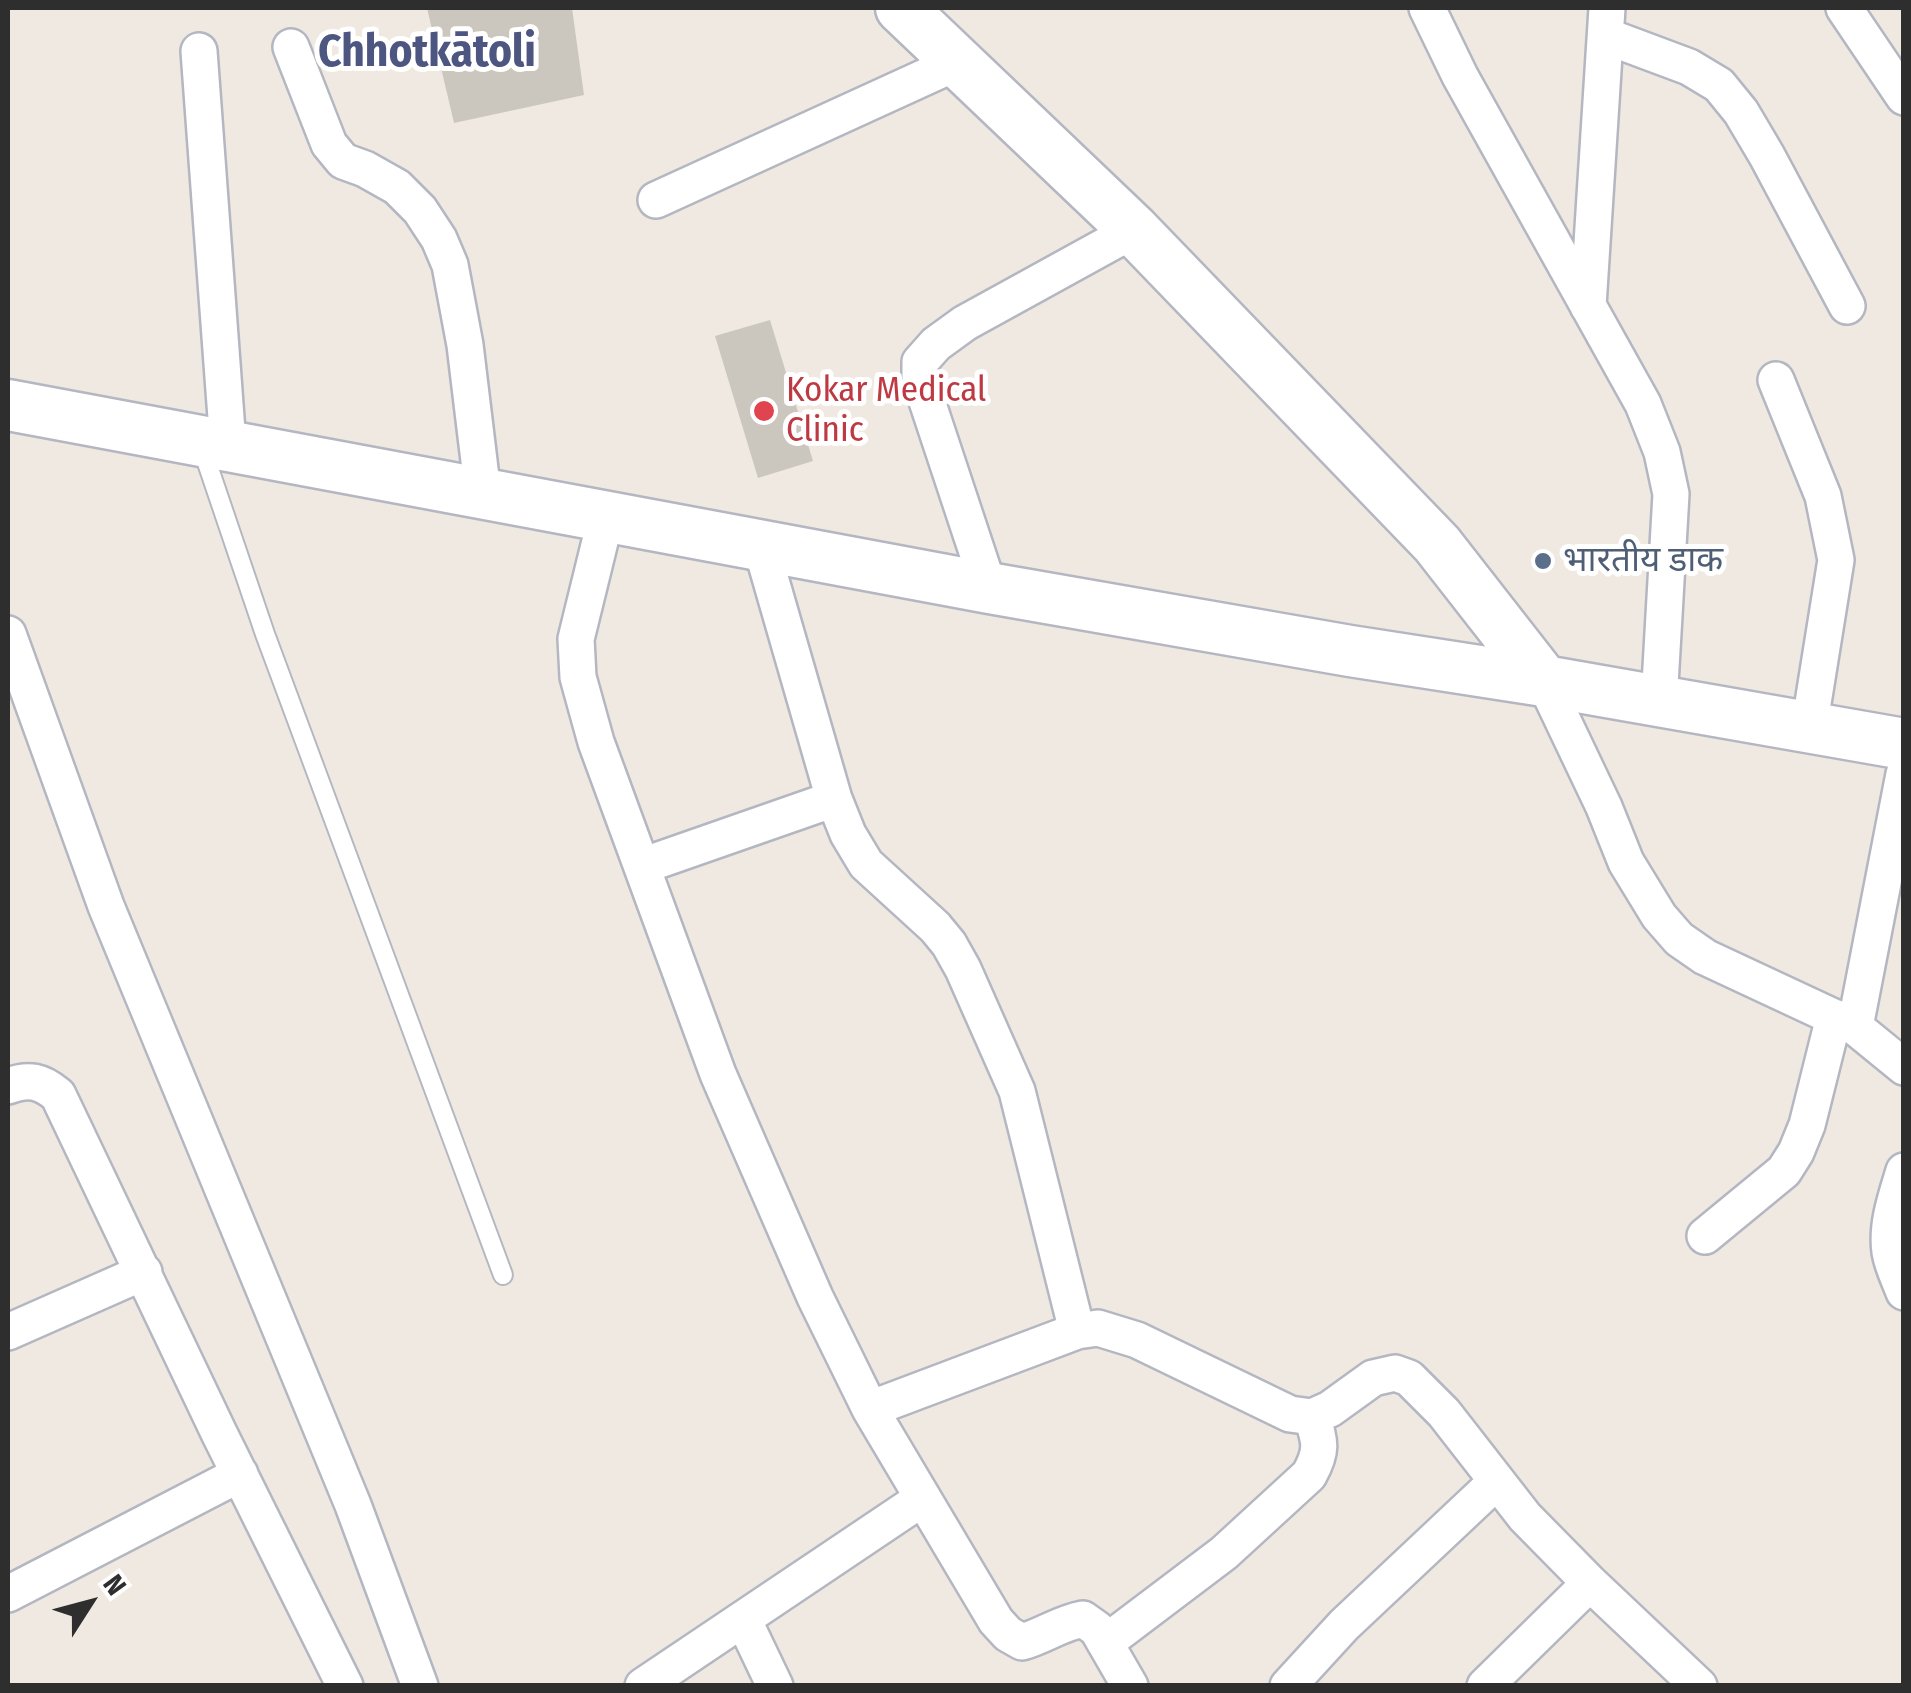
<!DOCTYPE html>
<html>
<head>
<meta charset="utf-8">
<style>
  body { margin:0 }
  #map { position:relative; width:1911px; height:1693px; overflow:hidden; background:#efe9e1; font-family:"Fira Sans Condensed",sans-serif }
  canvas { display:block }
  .frame { position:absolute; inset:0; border:10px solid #2e2e2e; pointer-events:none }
  .north { position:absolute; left:40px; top:1553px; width:100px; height:100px; -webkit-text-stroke:8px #fff; paint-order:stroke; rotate:54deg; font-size:28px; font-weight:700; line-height:40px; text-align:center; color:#2e2e2e }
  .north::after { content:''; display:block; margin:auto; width:35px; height:45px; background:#2e2e2e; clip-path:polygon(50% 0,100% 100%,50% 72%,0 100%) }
</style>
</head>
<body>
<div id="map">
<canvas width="1911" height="1693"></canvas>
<div class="frame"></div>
<div class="north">N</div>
</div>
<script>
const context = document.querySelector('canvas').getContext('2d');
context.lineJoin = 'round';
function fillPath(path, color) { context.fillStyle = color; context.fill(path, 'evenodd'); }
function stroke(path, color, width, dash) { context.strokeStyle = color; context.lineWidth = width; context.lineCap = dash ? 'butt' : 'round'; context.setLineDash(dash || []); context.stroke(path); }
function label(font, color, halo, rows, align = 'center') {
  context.font = font + ' "Fira Sans Condensed","Noto Sans Devanagari",sans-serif'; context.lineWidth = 10; context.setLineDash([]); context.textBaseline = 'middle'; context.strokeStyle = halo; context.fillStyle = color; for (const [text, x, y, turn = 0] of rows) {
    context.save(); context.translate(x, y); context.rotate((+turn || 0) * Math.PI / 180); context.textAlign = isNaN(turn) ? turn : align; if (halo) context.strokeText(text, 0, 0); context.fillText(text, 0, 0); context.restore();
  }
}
fillPath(new Path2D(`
  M427,8H572L584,95L454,123Z
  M770,320L813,461L758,478L715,336Z`), '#cbc7bf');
const service = new Path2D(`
  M201,445L265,634L503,1275`);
const minor = new Path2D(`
  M1427,8L1460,76L1643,404L1662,452L1671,494L1659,702
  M1844,8L1904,97
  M1606,36L1689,67L1719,85L1741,112L1767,156L1847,306
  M291,47L329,144L343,161L365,169L397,187L420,210L439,239L450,265L465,345L483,494
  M199,51L228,445
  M656,200L958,62
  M1588,306L1607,8
  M1776,380L1823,496L1836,560L1809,728
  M606,517L576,639L578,677L596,742L718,1074L815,1297L870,1409L996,1621L1008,1634L1022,1642C1043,1636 1061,1623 1083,1619L1097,1629L1130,1686
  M761,546L834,799L848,834L866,864L935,927L949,944L963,969L1017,1091L1077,1331
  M989,588L920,380V362L936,344L965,323L1134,230
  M8,634L106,906L353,1505L420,1686
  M1544,681L1604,807L1626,862L1659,916L1679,939L1705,957L1855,1027L1904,1067
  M642,866L834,799
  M1855,1027L1904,774
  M8,1086C29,1078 41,1081 58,1095L219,1433L345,1686
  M1904,1171C1896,1197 1886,1225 1890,1252C1892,1265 1899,1279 1904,1292
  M1705,1236L1784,1171L1796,1152L1807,1125L1834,1017
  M8,1332L144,1272
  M870,1409L1077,1331L1098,1328L1137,1340L1290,1414L1312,1417L1330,1409L1373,1378L1395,1373L1409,1378L1444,1413L1525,1517L1590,1583L1699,1686
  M8,1594L240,1474
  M743,1619L775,1686
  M1105,1643L1224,1553L1309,1475C1323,1450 1320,1442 1312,1417
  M643,1686L923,1498
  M1288,1686L1344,1625L1497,1481
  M1485,1686L1590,1583`);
const secondary = new Path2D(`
  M901,8L1134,230L1437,544L1544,681
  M8,405L989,588L1350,651L1544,681L1904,744`);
stroke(service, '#b4b7c1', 22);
stroke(minor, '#b4b7c1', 40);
stroke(secondary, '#b4b7c1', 55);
stroke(service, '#fff', 18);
stroke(minor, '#fff', 35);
stroke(secondary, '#fff', 50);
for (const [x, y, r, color] of [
  [764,411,12,"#e0444e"],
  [1543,561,10,"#5c6f8a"]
]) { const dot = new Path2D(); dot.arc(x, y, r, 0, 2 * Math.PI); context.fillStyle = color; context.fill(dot); stroke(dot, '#fff', 4); }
label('35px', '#be3a42', '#fff', [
  ["Kokar Medical",786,391],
  ["Clinic",786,431]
], 'left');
label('35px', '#4e5e75', '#fff', [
  ["भारतीय डाक",1563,561]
], 'left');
label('bold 45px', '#4d5680', '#fff', [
  ["Chhotkātoli",427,53]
]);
</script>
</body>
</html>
